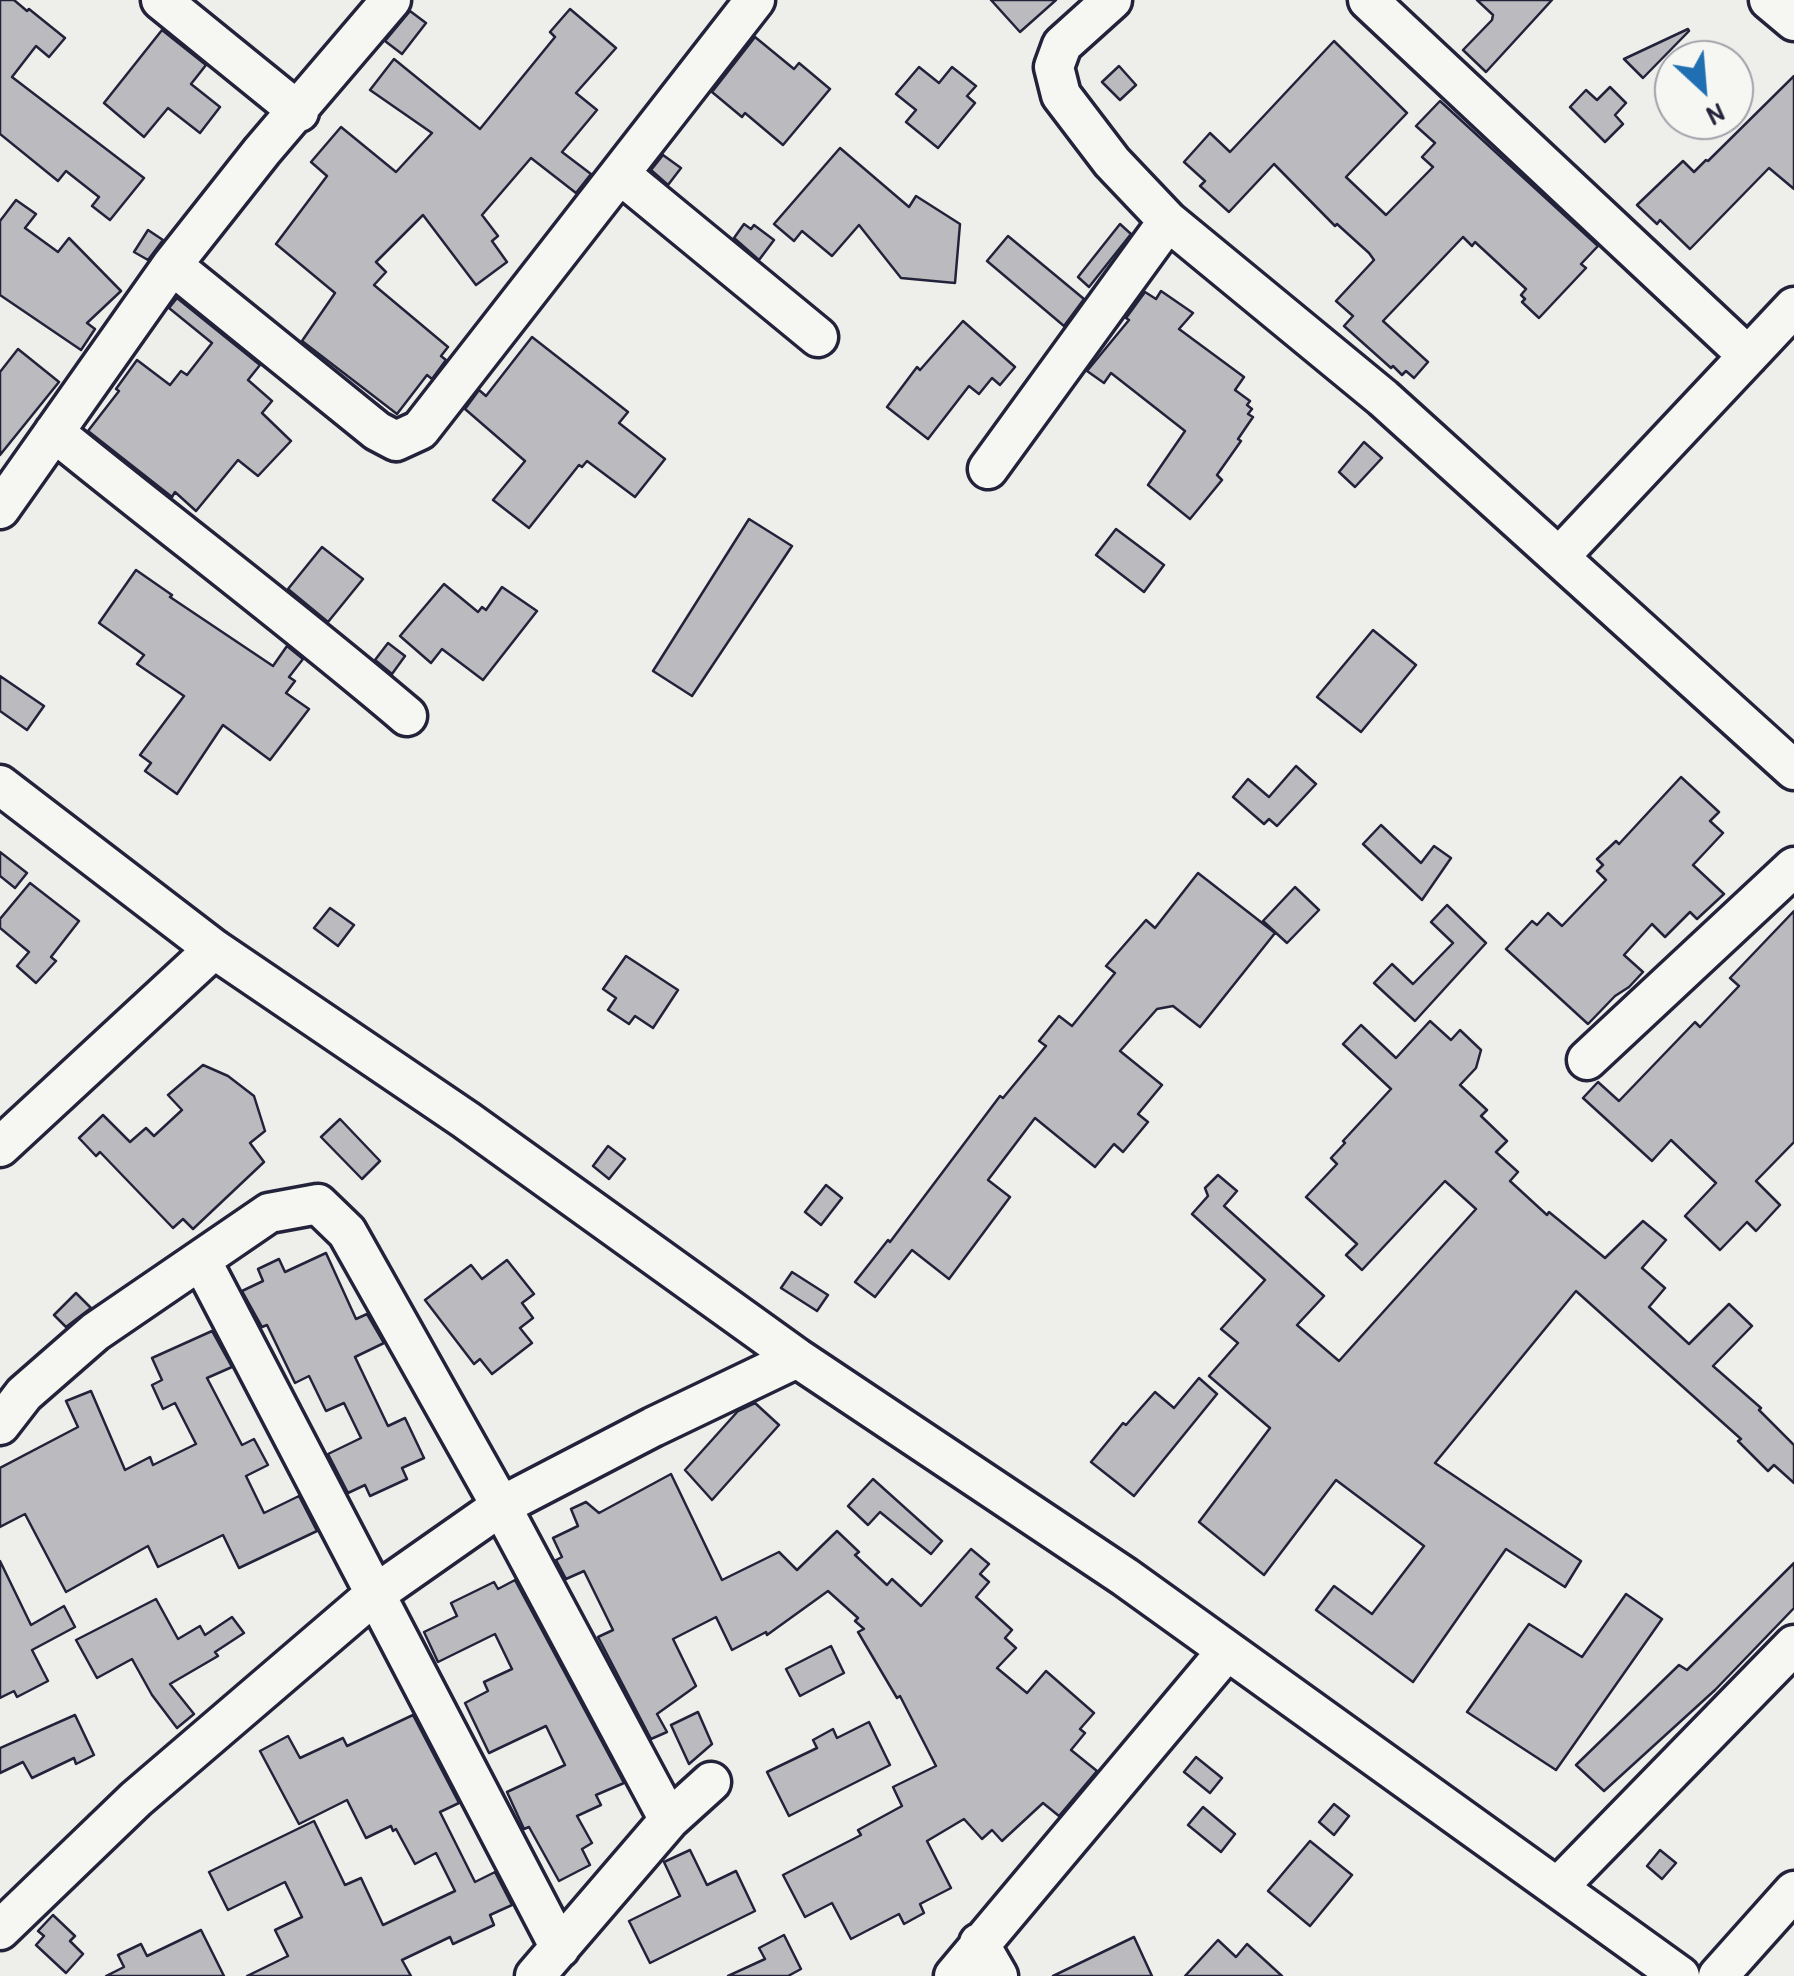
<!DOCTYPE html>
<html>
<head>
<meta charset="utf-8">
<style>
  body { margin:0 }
  #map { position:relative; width:1794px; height:1976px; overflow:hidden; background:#eeeeeb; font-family:"Patrick Hand",sans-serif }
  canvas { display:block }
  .north { position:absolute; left:1654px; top:40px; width:100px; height:100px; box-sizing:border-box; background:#f6f6f2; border:2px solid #a1a1a9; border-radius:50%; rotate:154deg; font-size:28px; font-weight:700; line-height:40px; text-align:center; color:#22223b }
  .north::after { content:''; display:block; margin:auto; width:35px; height:45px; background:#1f6fb2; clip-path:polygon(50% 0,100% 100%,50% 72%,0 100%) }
</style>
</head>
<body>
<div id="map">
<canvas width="1794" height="1976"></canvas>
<div class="north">N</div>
</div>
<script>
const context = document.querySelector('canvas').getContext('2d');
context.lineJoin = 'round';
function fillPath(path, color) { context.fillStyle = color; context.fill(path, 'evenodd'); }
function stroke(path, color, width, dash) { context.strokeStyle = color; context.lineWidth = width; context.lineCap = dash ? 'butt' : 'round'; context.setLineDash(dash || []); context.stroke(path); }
const building = new Path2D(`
  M0,0H14L27,11L29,9L65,38L49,57L36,46L12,77L144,178L110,220L92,206L99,197L66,171L58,181L0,134Z
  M991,0H1056L1020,32Z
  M1477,0H1552L1486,72L1463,50L1492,20L1493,15Z
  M570,9L616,48L576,93L597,110L562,152L591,174L576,193L531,158L482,215L498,236L492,241L507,262L476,285L423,215L376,262L386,272L374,285L448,347L441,356L446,360L432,379L427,375L397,414L302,341L335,293L276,244L327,176L311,162L341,127L396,172L432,133L370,90L394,59L480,129L555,37L550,32Z
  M410,11L426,23L402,54L385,41Z
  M1688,29L1689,31L1643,78L1624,59Z
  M162,30L206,65L191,84L220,107L200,133L168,108L144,137L104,103Z
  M755,37L794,69L799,63L830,89L783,145L745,113L742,117L712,92Z
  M1334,41L1407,113L1346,177L1386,215L1433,167L1422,157L1435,143L1416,126L1440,101L1598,246L1581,264L1586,268L1539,318L1522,302L1525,299L1521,295L1526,289L1475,242L1472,246L1463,237L1383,321L1428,362L1414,378L1406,371L1402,375L1393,366L1391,368L1344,326L1353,316L1336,301L1374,260L1369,253L1337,224L1335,226L1274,164L1229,212L1200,186L1205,181L1184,162L1210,133L1230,152Z
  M1119,66L1136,85L1120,100L1102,82Z
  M919,67L939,83L952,67L976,86L967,96L975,103L938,148L906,122L916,110L896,94Z
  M1794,76V189L1769,168L1690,249L1660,220L1657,224L1637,205L1683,161L1694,172L1706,160L1708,161Z
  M1610,87L1626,103L1615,115L1623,124L1605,142L1570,107L1586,90L1597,100Z
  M840,148L909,207L916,196L960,224L955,283L901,278L859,225L832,256L802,231L794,241L774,224Z
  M663,155L681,168L668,185L651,170Z
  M16,200L36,214L25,228L58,252L69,238L121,291L87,323L95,329L81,350L0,295V221Z
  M744,224L751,229L754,225L774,240L759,260L734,238Z
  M1120,224L1131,234L1089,287L1078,277Z
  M148,230L163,240L148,260L134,252Z
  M1008,236L1084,299L1064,326L987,261Z
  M1161,291L1193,313L1179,329L1244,377L1235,390L1250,401L1247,405L1252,409L1248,414L1253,417L1238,439L1241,441L1217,475L1222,480L1190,519L1148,485L1185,431L1111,373L1104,383L1087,371L1129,320L1126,318L1145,292L1156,299Z
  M177,298L260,365L248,380L272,401L262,413L291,441L258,476L238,460L196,511L175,492L172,497L88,431L119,391L116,389L137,360L170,385L181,371L187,375L212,343L169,308Z
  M963,321L1015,367L1000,385L992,378L979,394L969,386L928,439L887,407L917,367L920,370Z
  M532,337L628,412L619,423L665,459L635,497L587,461L582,467L579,465L529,528L493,500L525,461L465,409L479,390L486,396Z
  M18,349L59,382L0,455V372Z
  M1364,442L1382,458L1355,487L1339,472Z
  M749,519L792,546L692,696L653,671Z
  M1116,529L1164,565L1144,592L1096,555Z
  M322,547L363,579L328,622L288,589Z
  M136,570L172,595L170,597L273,666L287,646L303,659L289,677L295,681L286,693L309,709L270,760L223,725L177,794L145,771L151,763L140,755L184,696L137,664L144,655L99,623Z
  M444,584L478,612L482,607L486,610L502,587L537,611L483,680L442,649L431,663L400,636Z
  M1373,630L1416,665L1361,732L1317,697Z
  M388,643L405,656L392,674L375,660Z
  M0,676L44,706L27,730L0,711Z
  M1296,766L1316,784L1277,826L1269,819L1264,824L1233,797L1248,779L1269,797Z
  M1681,777L1719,812L1710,821L1723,833L1693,865L1724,894L1697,919L1690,912L1665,937L1652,924L1624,955L1643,972L1629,987L1615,996L1588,1024L1506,949L1532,921L1537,925L1548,913L1562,926L1606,880L1597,871L1603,865L1597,859L1616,841L1619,844Z
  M1381,825L1421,863L1434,846L1451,858L1422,900L1363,844Z
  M0,852L27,873L15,888L0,876Z
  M1198,873L1275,933L1200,1027L1173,1006L1157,1009L1120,1051L1162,1085L1138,1114L1148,1122L1123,1152L1114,1144L1095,1167L1035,1118L988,1180L1010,1197L949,1279L912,1250L875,1297L855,1282L888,1240L890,1242L1000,1096L1003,1098L1046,1046L1039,1041L1059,1016L1072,1026L1115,973L1106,966L1146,920L1155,928Z
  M30,883L79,921L51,957L56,961L36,983L17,966L29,952L0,928V919Z
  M1295,887L1319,910L1287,943L1263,921Z
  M1447,905L1486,943L1415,1021L1374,983L1392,964L1413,984L1453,943L1431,922Z
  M330,908L354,925L338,946L314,928Z
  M1794,911V1142L1756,1181L1780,1205L1756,1231L1747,1222L1720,1250L1685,1216L1716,1183L1671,1140L1652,1161L1583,1098L1598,1082L1619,1101L1695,1022L1700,1027L1739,986L1730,978Z
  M626,956L678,990L653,1028L635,1016L629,1024L608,1010L616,998L603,989Z
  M1430,1021L1451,1040L1460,1030L1481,1050L1476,1068L1460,1085L1487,1110L1481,1116L1507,1141L1496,1152L1518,1172L1510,1181L1547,1215L1549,1212L1605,1258L1643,1221L1666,1240L1642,1268L1665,1288L1649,1307L1689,1344L1729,1304L1752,1326L1713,1366L1761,1408L1759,1410L1794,1445V1483L1774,1465L1768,1471L1738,1441L1741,1439L1576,1291L1435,1463L1581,1561L1565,1587L1506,1549L1413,1682L1316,1610L1334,1586L1372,1614L1424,1546L1336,1480L1264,1575L1199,1522L1270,1428L1209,1376L1238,1343L1221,1329L1265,1280L1192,1214L1208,1196L1205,1188L1218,1175L1237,1191L1224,1206L1324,1296L1297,1325L1339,1361L1476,1209L1445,1181L1362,1270L1346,1255L1357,1244L1306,1197L1337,1164L1331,1158L1345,1143L1343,1141L1391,1089L1343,1044L1361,1025L1396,1058Z
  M203,1065L228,1076L254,1096L265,1131L250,1143L264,1162L193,1229L183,1219L173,1228L100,1152L96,1156L79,1138L103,1115L130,1142L146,1128L154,1136L182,1110L168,1095Z
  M340,1119L380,1161L362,1179L321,1137Z
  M608,1146L625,1159L609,1179L593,1166Z
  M826,1185L842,1198L821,1225L805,1212Z
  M326,1253L356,1319L367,1314L384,1343L355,1357L388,1426L405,1418L424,1458L402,1468L407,1479L370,1496L365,1485L348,1493L328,1454L361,1438L344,1403L326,1411L309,1376L295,1383L267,1325L262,1327L242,1291L263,1281L258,1269L279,1259L285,1272Z
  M507,1260L534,1294L522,1303L533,1318L520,1328L532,1343L492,1374L480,1359L474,1364L425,1300L471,1265L482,1279Z
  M792,1272L828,1295L817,1311L781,1288Z
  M76,1293L91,1308L66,1327L54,1315Z
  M212,1331L232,1367L207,1378L242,1445L254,1439L268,1465L246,1476L264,1513L299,1496L317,1531L239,1568L223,1535L158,1567L148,1546L66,1592L25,1514L0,1527V1468L78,1427L66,1401L91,1391L125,1470L150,1457L153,1465L196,1444L175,1403L163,1409L152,1385L162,1380L152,1358Z
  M1199,1378L1217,1394L1134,1496L1091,1462L1123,1423L1126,1425L1155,1392L1174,1408Z
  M755,1403L779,1425L712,1500L685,1470L738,1411Z
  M671,1474L722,1580L779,1552L797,1570L837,1531L859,1552L855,1555L887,1585L892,1579L921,1606L971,1549L989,1564L980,1574L989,1582L976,1597L1012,1630L1005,1638L1016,1648L997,1668L1027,1693L1046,1671L1094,1713L1080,1729L1085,1733L1071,1750L1097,1771L1059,1816L1043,1803L1002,1841L992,1830L982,1839L964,1819L927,1841L951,1888L920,1904L924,1913L904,1924L899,1914L851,1939L832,1903L805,1917L783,1875L861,1835L858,1830L902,1806L893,1787L936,1766L900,1696L897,1698L858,1632L864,1629L855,1621L858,1618L828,1591L767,1635L766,1632L732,1650L716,1617L673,1639L696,1686L657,1714L667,1732L651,1739L598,1637L613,1630L584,1571L566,1579L556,1560L562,1557L553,1538L578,1526L571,1509L586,1502L599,1513Z
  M873,1479L942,1541L931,1554L880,1512L868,1525L848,1506Z
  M0,1561L31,1625L64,1606L75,1627L32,1650L48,1681L17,1697L14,1691L0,1698Z
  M1794,1563V1608L1715,1690L1604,1791L1576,1765L1679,1665L1687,1670Z
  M515,1580L624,1783L596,1795L601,1805L577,1816L592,1843L582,1849L590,1865L559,1881L529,1827L524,1829L507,1792L565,1765L546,1726L489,1753L465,1703L488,1691L484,1682L512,1669L495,1634L438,1662L424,1632L457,1616L451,1603L494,1582L498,1589Z
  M1626,1594L1662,1619L1556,1770L1467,1712L1529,1624L1582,1657Z
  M156,1599L178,1639L200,1626L205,1635L232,1617L244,1633L215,1652L218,1656L170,1684L194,1714L177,1728L152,1695L132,1659L97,1678L76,1640Z
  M831,1646L844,1673L800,1696L786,1669Z
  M698,1712L712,1744L689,1764L671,1725Z
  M75,1715L94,1755L76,1764L74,1758L32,1778L23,1762L0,1773V1748Z
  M413,1715L459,1803L440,1812L475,1882L495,1872L512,1905L490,1915L494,1925L453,1944L450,1937L402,1960L411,1976H247L288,1956L275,1930L302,1917L285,1882L228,1910L209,1872L314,1821L345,1885L361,1878L383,1925L455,1891L436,1853L415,1864L396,1829L393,1831L391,1826L366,1838L347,1800L299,1824L260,1751L288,1736L300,1758L343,1738L347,1746Z
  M869,1722L890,1765L789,1816L767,1772L817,1748L813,1740L833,1729L837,1738Z
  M1196,1757L1222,1778L1210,1793L1184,1772Z
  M1334,1804L1349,1816L1334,1835L1319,1822Z
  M1203,1807L1235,1834L1221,1852L1188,1825Z
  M1310,1841L1352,1875L1310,1926L1268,1891Z
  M690,1850L707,1885L736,1871L755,1911L650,1963L629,1921L680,1896L664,1862Z
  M1660,1850L1676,1863L1662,1879L1647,1866Z
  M53,1915L75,1936L70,1941L83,1954L66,1973L36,1945L44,1936L38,1931Z
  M201,1930L224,1976H106L124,1967L118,1955L141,1944L147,1956Z
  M784,1935L801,1969L788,1976H728L765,1959L759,1948Z
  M1134,1937L1152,1976H1053Z
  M1218,1940L1236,1957L1247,1944L1282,1976H1185Z`);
fillPath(building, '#bbbbbf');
stroke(building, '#22223b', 2.5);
const minor = new Path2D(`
  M161,0L299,112
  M1112,0L1062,45L1054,67L1061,95L1112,162L1168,221L1383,398L1794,770
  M1368,0L1748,356
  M1769,0L1794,21
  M620,174L818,337
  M172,265L377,431L396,441L420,430L755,0
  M54,432C172,528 292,618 407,716
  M988,469L1168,221
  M0,509L172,265L262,151L391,0
  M1559,557L1794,307
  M0,785L214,949L466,1120L797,1358L1125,1577L1680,1976
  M1587,1060L1794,867
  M0,1147L214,949
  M201,1260L560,1948
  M0,1425L24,1394L95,1332L269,1213L318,1204L347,1232L501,1506L669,1820
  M1558,1887L1794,1645
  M0,1930L136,1799L374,1595L501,1506L653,1427L797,1358
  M979,1943L998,1976
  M535,1976L669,1820L711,1782
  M954,1976L1226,1652
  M1718,1976L1794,1891`);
stroke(minor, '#22223b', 45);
stroke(minor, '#f6f6f2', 38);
</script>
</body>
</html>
